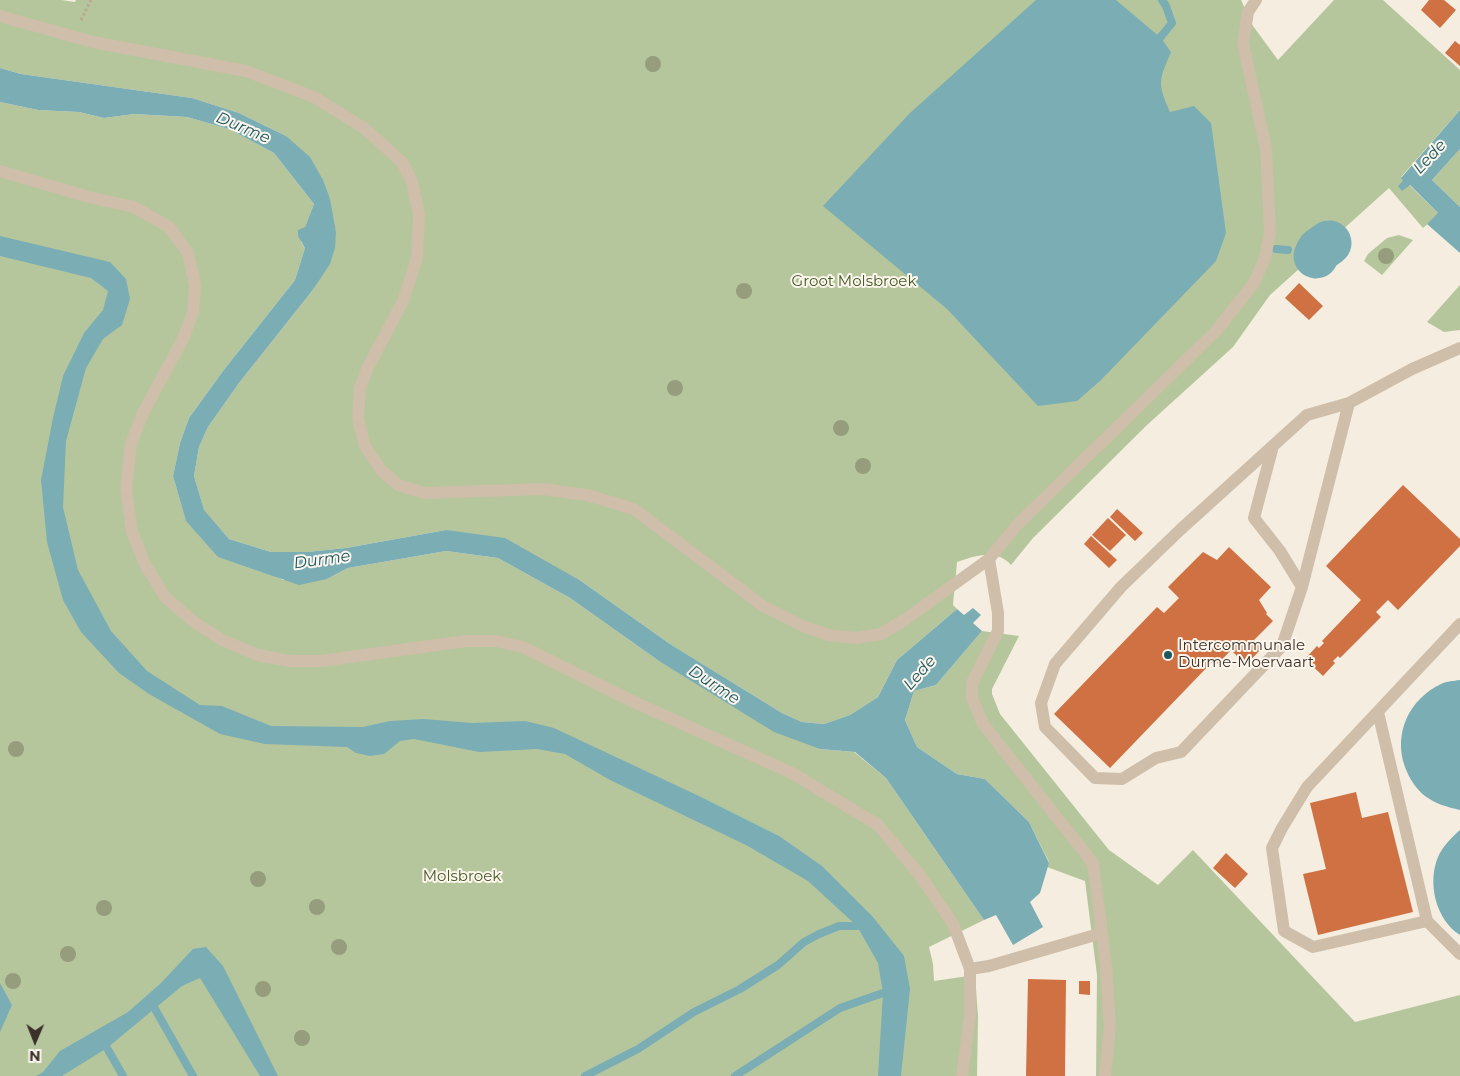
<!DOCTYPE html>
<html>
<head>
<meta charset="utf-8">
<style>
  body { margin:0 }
  #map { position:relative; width:1460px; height:1076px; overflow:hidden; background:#f5eddf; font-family:Montserrat,sans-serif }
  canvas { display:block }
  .north { position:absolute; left:10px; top:1016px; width:50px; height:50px; -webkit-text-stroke:4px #fcf6ec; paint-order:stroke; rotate:181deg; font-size:14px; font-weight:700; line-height:20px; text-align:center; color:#3b312a }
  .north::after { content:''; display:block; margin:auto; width:18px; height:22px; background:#3b312a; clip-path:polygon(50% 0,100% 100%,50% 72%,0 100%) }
</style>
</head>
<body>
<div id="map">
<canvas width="1460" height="1076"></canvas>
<div class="north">N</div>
</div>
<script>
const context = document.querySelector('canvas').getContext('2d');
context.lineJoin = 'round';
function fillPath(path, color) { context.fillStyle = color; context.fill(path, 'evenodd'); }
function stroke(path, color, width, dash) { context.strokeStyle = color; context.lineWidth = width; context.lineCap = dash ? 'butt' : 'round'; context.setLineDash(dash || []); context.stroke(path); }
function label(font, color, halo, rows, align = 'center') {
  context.font = font + ' Montserrat,sans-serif'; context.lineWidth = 4; context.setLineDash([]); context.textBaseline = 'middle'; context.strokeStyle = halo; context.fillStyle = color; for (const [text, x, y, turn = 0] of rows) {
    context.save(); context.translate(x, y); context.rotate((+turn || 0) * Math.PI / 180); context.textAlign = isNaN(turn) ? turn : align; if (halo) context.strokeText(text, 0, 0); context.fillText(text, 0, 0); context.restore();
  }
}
fillPath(new Path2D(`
  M0,0H61L75,2L76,0H1241L1253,26L1278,60L1334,0H1383L1460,70V110L1401,177L1439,214L1423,228L1389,188L1270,295L1233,347L1147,425L1033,538L1011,565C996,548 975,556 957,562L953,605L957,609L897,660L878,697L850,715L824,724L802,722L782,713L670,644L581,581L446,530L346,548L307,552H271L229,539L204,511L194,476L199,447L208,427L239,383L312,291L336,232L332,219L286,136L239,113L192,98L21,74L0,68Z
  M0,102L38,110L79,112L104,118L134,114L187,117L229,129L274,153L314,204L305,227L301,242L305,248L295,280L223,371L189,418L180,443L173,476L186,520L268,573L283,580L327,579L348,568L446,551L498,558L570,598L659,661L820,749L854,752L886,778L984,920L929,947L933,964L934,981L975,975L978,1017L977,1076H0Z
  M1460,149V207L1432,180Z
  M1399,235L1413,240L1382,275L1364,261L1368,254L1387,238Z
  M1460,285V330L1444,332L1427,322Z
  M982,631L1019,636L992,689V694L1000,714L1109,850L1158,885L1193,850L1355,1022L1460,995V1076H1096L1097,975L1085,881L1047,867L1049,862L1029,822L985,779L957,774L917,747L905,720L914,691L936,685Z`), '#b5c69d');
fillPath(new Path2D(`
  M1036,0H1116L1161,38L1171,52C1159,80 1157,83 1170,112L1194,106L1211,123L1226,233L1216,261L1101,380L1077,401L1038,406L947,309L823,206L910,113Z
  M0,68L21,74L192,98L239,113L286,136L310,157L323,180L330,199L336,232L335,248L330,264L312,291L239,383L208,427L199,447L194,476L204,510L229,539L271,552H307L346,548L446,530L505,538L581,581L670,644L782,713L802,722L824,724L850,715L878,697L897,660L957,609L964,615L973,608L981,615L973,623L982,631L936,685L914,691L905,720L917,747L957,774L985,779L1029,822L1049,863L1040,893L1030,902L1043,927L1013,945L996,915L984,920L886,778L855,752L820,749L774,732L659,661L570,598L498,558L446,551L348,568L327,579L299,585L218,557L186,521L173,476L180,443L189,418L223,371L295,280L305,248L298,236V230L305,227L314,204L274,153L229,129L187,117L134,114L104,118L79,112L38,110L0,102Z
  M1460,110V149L1432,180L1460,207V253L1427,224L1438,213L1410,185L1402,191L1398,186L1403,181L1401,178Z
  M0,236L110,262L126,279L130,299L122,325L103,339L86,368L66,441L63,507L78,570L111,631L147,671L200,705L222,706L271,726L363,727L390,721L424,719L472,723L525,721L554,728L701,797L779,836L822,866L873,917L904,956L910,989L901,1076H878L883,993L878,963L857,926L808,881L746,845L610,780L565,754L537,749L479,752L414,739L400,741L384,754L370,756L356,753L347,747L265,744L220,734L149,694L119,673L81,632L63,600L47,542L41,480L53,418L63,376L84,333L103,310L108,291L91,278L0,256Z
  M1460,680V810C1447,807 1436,804 1425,796C1416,789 1409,778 1405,767C1393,734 1409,699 1441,684C1447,681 1454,681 1460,680Z
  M1460,830V935C1436,920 1427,883 1438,857C1443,846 1451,838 1460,830Z
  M206,947L223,966L278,1076H260L200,978L182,986L107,1048L62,1076H36L43,1072L60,1051L128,1012L160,984L193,949Z
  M0,983L12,1005L0,1032Z`), '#7badb5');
stroke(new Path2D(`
  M1155,44L1172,23L1166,6L1162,0
  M1276,249L1288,250
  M155,1009L193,1076
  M107,1048L123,1076
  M585,1076L638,1049L694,1012L740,989L778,965L804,942L819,934L839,926H857
  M735,1076L840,1008L883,993`), '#7badb5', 8);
stroke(new Path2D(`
  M1316,256L1319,250L1329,243`), '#7badb5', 45);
fillPath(new Path2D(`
  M1429,0H1444L1456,10L1440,28L1421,10Z
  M1455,41L1460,45V66L1445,53Z
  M1299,283L1323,306L1309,320L1285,298Z
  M1403,485L1460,539V546L1398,610L1388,600L1376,612L1381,617L1340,658L1338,656L1333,661L1335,663L1323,676L1305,659L1317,646L1319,648L1324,643L1322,641L1361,600L1326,566Z
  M1117,509L1143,533L1135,541L1110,517Z
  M1108,518L1126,535L1110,551L1092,535Z
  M1091,536L1117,560L1109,568L1084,544Z
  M1229,547L1271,587L1259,600L1267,613L1266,614L1273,621L1254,640L1262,648L1246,665L1231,650L1218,664L1214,660L1110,768L1054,714L1157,607L1164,613L1179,598L1168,587L1203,552L1217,560Z
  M1356,792L1362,818L1388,812L1413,912L1318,935L1303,874L1326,869L1310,803Z
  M1226,853L1248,874L1235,888L1213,868Z
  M1028,979L1066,980L1065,1076H1026Z
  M1079,981H1090V995L1079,994Z`), '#cf7143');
stroke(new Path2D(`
  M81,20L91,0`), '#bba893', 3, [2.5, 2.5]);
stroke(new Path2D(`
  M0,16L93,42L246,71L314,97L364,128L402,162L412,182L419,215L417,258L403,301L368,367L360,388L358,419L365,446L381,470L398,485L425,493L543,489L587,495L634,509L763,606L805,627L829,635L856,638L881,634L906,619L989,559L1018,524L1217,330L1254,283L1265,258L1270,232L1266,149L1243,43L1248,12L1256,0
  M0,171L89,197L134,207L169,227L188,253L195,285L193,312L183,339L143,413L131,444L126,489L132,532L145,564L165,597L194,622L224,641L258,655L290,661H321L466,641H496L523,647L634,702L792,773L878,825L919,874L953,924L970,969V1015L962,1076
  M1349,403L1302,587L1282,646L1181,752L1156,758L1122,779L1095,778L1045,727L1041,703L1055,664L1121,587L1180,530L1307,415L1349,403L1412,369L1460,348
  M1273,446L1254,518L1280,551L1302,587
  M989,559L998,613V631L972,683V698L983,724L1093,863L1106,966L1110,1027L1105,1076
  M1460,624L1307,787L1282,828L1272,848L1284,931L1313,947L1427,921L1460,954
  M1378,712L1427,921
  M970,969L989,966L1102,933`), '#cfbea9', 12);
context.fillStyle = '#959d7c';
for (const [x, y] of [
  [653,64],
  [1386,256],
  [744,291],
  [675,388],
  [841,428],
  [863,466],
  [16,749],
  [258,879],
  [317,907],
  [104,908],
  [339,947],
  [68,954],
  [13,981],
  [263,989],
  [302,1038]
]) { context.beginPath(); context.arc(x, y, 8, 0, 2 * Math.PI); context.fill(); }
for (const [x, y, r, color] of [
  [1168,655,5,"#1b5661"]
]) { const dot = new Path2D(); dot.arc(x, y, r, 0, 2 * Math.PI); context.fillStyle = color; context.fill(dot); stroke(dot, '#fcf6ec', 2); }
label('15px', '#465c2b', '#fcf6ec', [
  ["Groot Molsbroek",854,282],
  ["Molsbroek",462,877]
]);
label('15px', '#3b312a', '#fcf6ec', [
  ["Intercommunale",1178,646],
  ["Durme-Moervaart",1178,663]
], 'left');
label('italic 16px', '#1b5661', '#fcf6ec', [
  ["Durme",243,128,23],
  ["Lede",1430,157,-47],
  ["Durme",322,560,-8],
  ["Lede",920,673,-49],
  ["Durme",714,685,33]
]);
</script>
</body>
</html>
